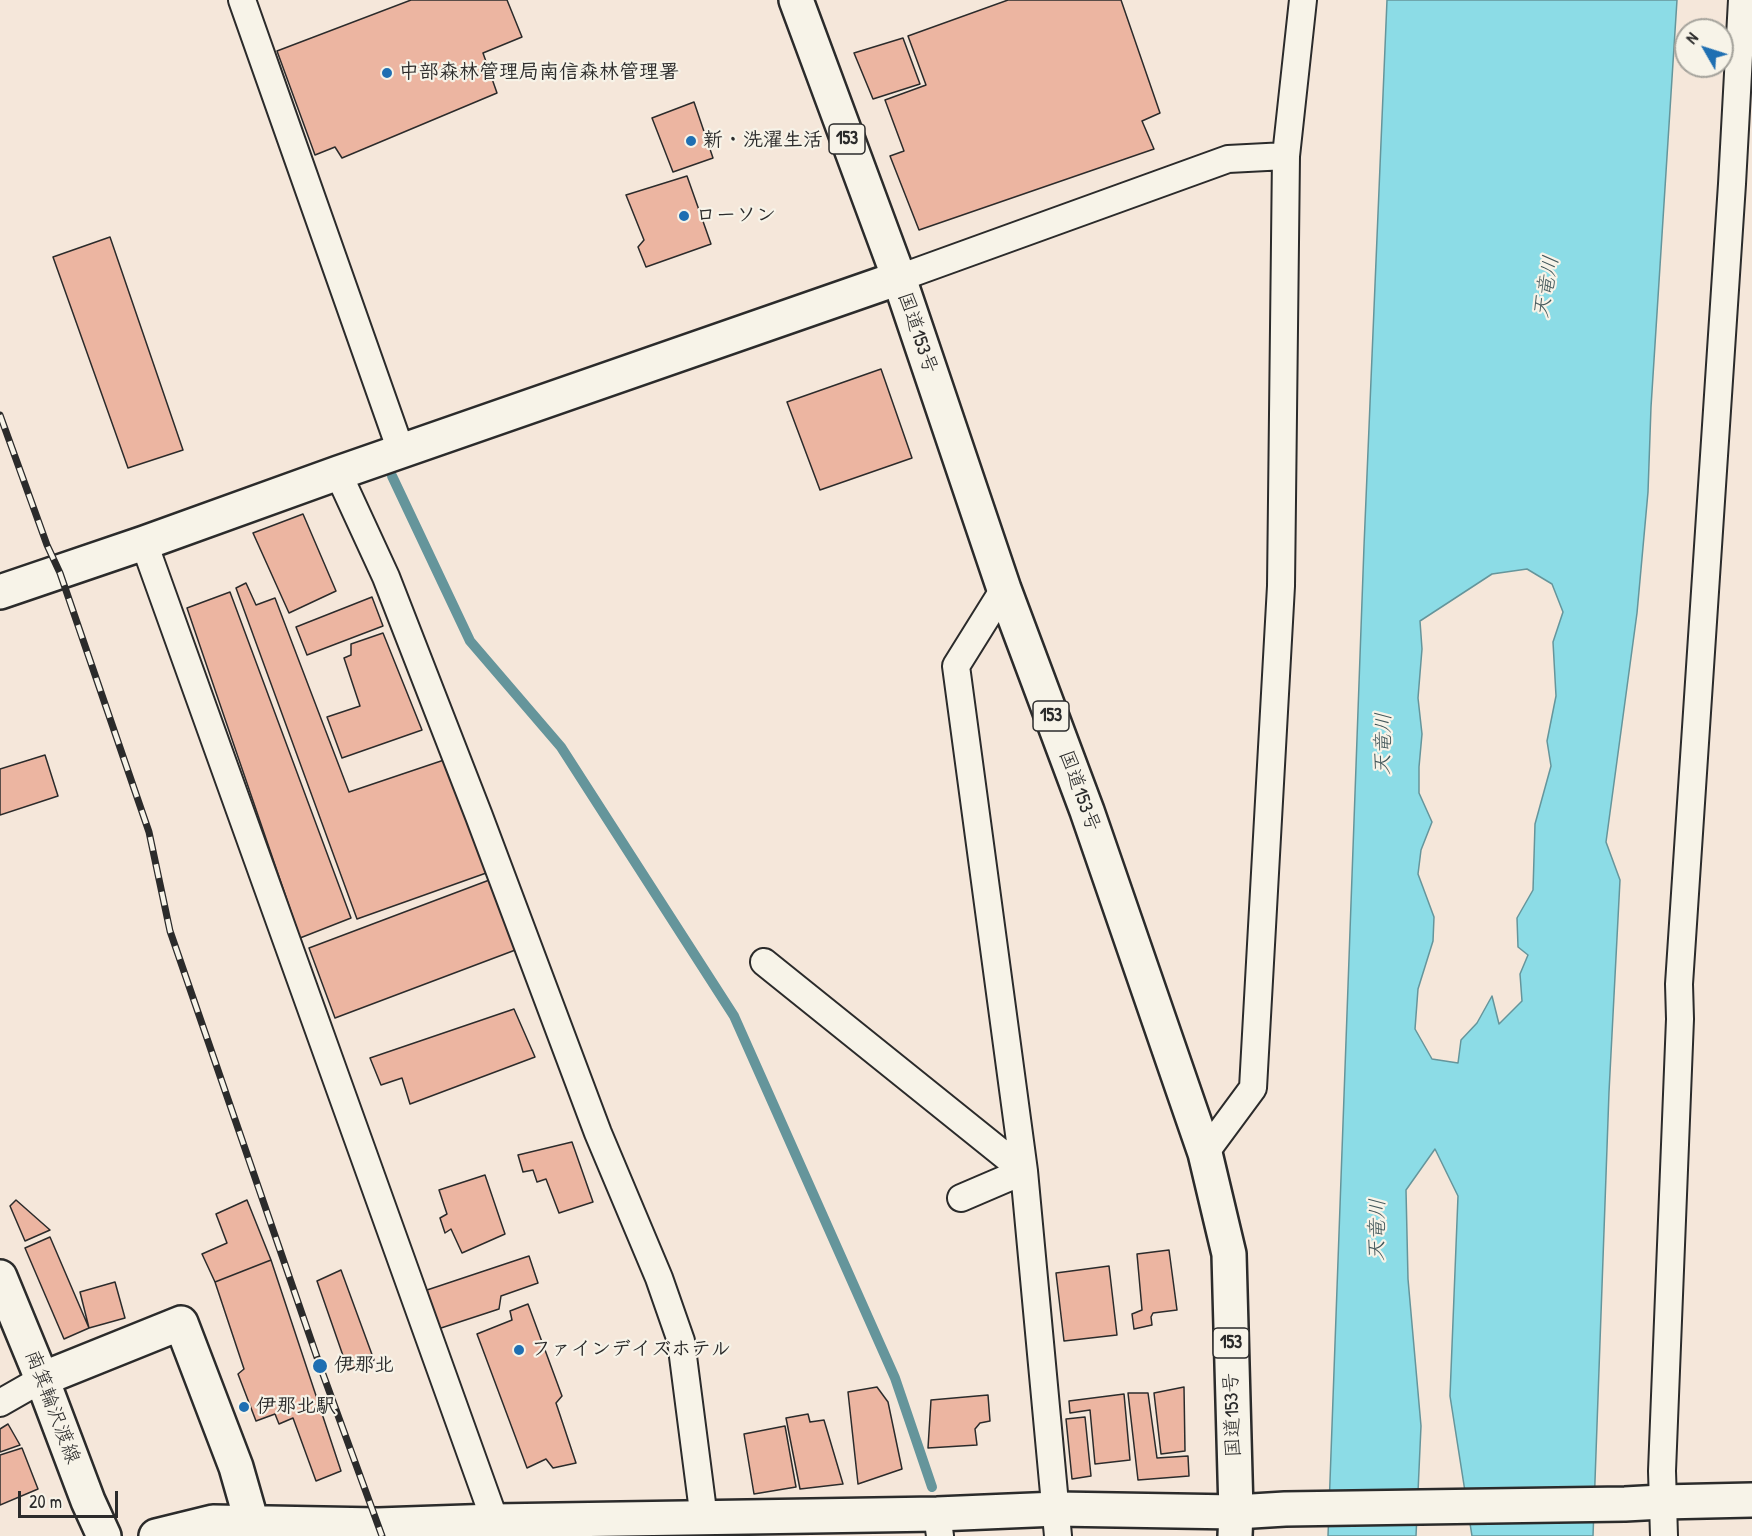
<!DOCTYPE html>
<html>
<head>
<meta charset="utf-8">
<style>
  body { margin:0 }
  #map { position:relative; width:1752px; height:1536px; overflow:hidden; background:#f5e7da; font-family:"Patrick Hand",sans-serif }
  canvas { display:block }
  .north { position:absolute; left:1674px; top:18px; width:60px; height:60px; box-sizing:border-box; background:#f7f3e8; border:2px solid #a5a39c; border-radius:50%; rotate:309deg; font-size:16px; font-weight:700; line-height:24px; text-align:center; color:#2b2b2b }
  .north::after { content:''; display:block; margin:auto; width:21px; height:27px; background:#1f6fb2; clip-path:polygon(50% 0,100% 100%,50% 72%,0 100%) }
  .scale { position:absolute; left:18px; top:1491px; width:100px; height:27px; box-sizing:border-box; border:3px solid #2b2b2b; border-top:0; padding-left:8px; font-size:18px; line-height:21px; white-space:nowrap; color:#2b2b2b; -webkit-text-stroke:4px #f7f3e8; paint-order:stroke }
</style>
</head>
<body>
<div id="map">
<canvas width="1752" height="1536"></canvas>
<div class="north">N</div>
<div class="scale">20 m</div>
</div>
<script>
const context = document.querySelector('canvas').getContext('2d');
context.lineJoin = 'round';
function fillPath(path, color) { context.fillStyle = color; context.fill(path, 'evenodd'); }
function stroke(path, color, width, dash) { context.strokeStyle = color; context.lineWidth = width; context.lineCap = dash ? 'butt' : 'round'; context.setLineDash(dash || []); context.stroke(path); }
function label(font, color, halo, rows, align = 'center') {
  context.font = font + ' "Patrick Hand","Klee One",sans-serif'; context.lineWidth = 4.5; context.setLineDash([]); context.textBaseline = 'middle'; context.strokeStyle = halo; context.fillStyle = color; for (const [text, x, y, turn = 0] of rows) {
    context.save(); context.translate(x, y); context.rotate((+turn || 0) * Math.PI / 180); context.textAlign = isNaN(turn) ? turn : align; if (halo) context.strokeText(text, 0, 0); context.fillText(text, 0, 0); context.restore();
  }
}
const water = new Path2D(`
  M1387,0H1677L1651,407L1648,492L1637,613L1606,842L1620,880L1609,1092L1593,1536H1472L1450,1396L1458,1196L1435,1149L1406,1190L1408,1279L1421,1426L1416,1536H1328L1364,546ZM1527,569L1552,584L1563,612L1553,642L1556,696L1547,741L1551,766L1535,824L1533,890L1517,918L1518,947L1528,955L1520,974L1522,1001L1499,1024L1492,996L1477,1023L1461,1040L1458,1063L1432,1059L1415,1029L1418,989L1433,941L1434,917L1418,874L1421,850L1432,822L1419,793V767L1422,734L1418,698L1422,649L1420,621L1492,574Z`);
fillPath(water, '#8cdce6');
stroke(water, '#65959b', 1.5);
stroke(new Path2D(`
  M392,476L470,641L561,747L734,1016L895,1378L932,1487`), '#65959b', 10);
const building = new Path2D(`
  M411,0H507L522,37L483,53L497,93L342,158L335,147L315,155L277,51Z
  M1008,0H1121L1160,113L1142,121L1154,149L919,230L890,156L904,151L885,100L926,85L908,36Z
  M903,38L920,84L873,99L854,53Z
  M694,102L713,158L673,172L652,118Z
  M687,176L711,244L646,267L638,247L644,240L626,195Z
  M110,237L183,450L128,468L53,257Z
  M881,369L912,458L820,490L787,402Z
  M303,514L336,591L289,613L253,533Z
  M246,583L256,605L275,598L349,792L444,760L489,872L357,919L236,588Z
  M230,592L351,918L300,938L187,608Z
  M372,597L383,626L307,655L296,627Z
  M383,633L422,730L342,758L327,717L360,706L344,658L351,655V644Z
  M45,755L58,796L0,815V769Z
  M492,879L518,949L335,1018L309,948Z
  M514,1009L535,1057L410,1104L402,1078L381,1085L370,1058Z
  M572,1142L593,1202L559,1213L546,1179L537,1182L533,1170L523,1172L518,1155Z
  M485,1175L505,1234L462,1253L451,1229L445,1233L440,1218L447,1214L439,1190Z
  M16,1200L50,1230L25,1241L10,1206Z
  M247,1200L271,1260L215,1282L202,1254L227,1243L216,1214Z
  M50,1237L89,1328L64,1339L25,1248Z
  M1169,1250L1177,1310L1153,1313L1151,1317L1152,1325L1134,1329L1132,1314L1142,1310L1137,1254Z
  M529,1256L538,1283L501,1296L499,1309L438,1329L427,1290Z
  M271,1260L341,1471L316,1481L293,1418L279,1424L275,1414L256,1421L238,1374L244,1369L215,1282Z
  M1109,1266L1117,1335L1064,1341L1056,1273Z
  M341,1270L374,1360L348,1370L317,1281Z
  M115,1282L125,1318L89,1328L80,1292Z
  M528,1304L562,1396L556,1403L576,1463L553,1468L546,1459L527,1468L477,1334L512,1320L510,1311Z
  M877,1387L888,1402L902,1469L858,1484L848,1392Z
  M1184,1387L1185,1451L1161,1454L1154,1393Z
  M1128,1393H1148L1157,1458L1188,1456L1189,1476L1138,1480Z
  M1124,1394L1130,1460L1095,1464L1090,1410L1070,1413L1069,1401Z
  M988,1395L990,1421L980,1423L975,1429L977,1445L928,1448L931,1400Z
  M808,1414L810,1422L824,1420L843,1484L800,1489L786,1418Z
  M1085,1417L1091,1476L1072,1479L1066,1419Z
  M8,1424L20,1445L0,1452V1429Z
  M785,1426L796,1487L754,1494L744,1434Z
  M22,1448L38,1489L0,1505V1455Z`);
fillPath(building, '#ecb5a1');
stroke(building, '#2b2b2b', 1.5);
const street = new Path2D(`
  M242,0L401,451
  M899,278L1228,159L1286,156
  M338,473L386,577L479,816L598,1133L659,1278L681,1341L704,1519
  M144,543L495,1521
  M1004,589L956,666L1024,1171L1058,1536
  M764,962L1024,1171L961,1198
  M1205,1153L1253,1088L1281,586L1286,156L1303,0
  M0,1403L42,1379
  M937,1514L940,1536
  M1664,1536L1662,1471L1680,1019L1679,984L1732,184L1742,0`);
const secondary = new Path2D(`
  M0,592L144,543L338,473L899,278
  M0,1277L42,1379L88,1501L104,1536
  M42,1379L181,1323L236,1467L252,1523
  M156,1536L213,1522L378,1525L495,1521L937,1514L1057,1509L1236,1512L1285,1509L1625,1504L1662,1502L1752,1500`);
const highway = new Path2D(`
  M796,0L899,278L1004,589L1087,811L1205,1153L1229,1254L1236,1512L1235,1536`);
stroke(street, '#2b2b2b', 30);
stroke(secondary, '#2b2b2b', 38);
stroke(highway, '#2b2b2b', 38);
stroke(street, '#f7f3e8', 26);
stroke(secondary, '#f7f3e8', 33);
stroke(highway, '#f7f3e8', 33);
const rail = new Path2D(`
  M0,415L47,545L60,573L149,832L170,931L320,1366L382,1536`);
stroke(rail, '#2b2b2b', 7);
stroke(rail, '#f7f3e8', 4.5, [14]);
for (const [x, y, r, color] of [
  [387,73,6,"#1f6fb2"],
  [691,141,6,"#1f6fb2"],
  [684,216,6,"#1f6fb2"],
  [519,1350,6,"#1f6fb2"],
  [320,1366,8,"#1f6fb2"],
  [244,1407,6,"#1f6fb2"]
]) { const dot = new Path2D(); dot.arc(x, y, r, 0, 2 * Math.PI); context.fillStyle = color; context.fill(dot); stroke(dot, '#f7f3e8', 2); }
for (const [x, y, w] of [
  [847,139,36],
  [1051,716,36],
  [1231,1343,36]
]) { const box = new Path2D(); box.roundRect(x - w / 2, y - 15, w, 30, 4.5); context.fillStyle = '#f7f3e8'; context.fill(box); stroke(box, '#2b2b2b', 1.5); }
label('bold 18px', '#2b2b2b', null, [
  ["153",847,139],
  ["153",1051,716],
  ["153",1231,1343]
]);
label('bold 20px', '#2b2b2b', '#f7f3e8', [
  ["中部森林管理局南信森林管理署",399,73],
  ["新・洗濯生活",703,141],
  ["ローソン",696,216],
  ["ファインデイズホテル",531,1350],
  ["伊那北",334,1366],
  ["伊那北駅",256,1407]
], 'left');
label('20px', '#2b2b2b', '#f7f3e8', [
  ["国道153号",917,333,71],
  ["国道153号",1079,791,70],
  ["南箕輪沢渡線",52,1407,69],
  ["国道153号",1233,1415,-92]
]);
label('italic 21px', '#43575a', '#f7f3e8', [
  ["天竜川",1547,287,-80],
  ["天竜川",1384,744,-89],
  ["天竜川",1378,1230,-89]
]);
</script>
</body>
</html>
